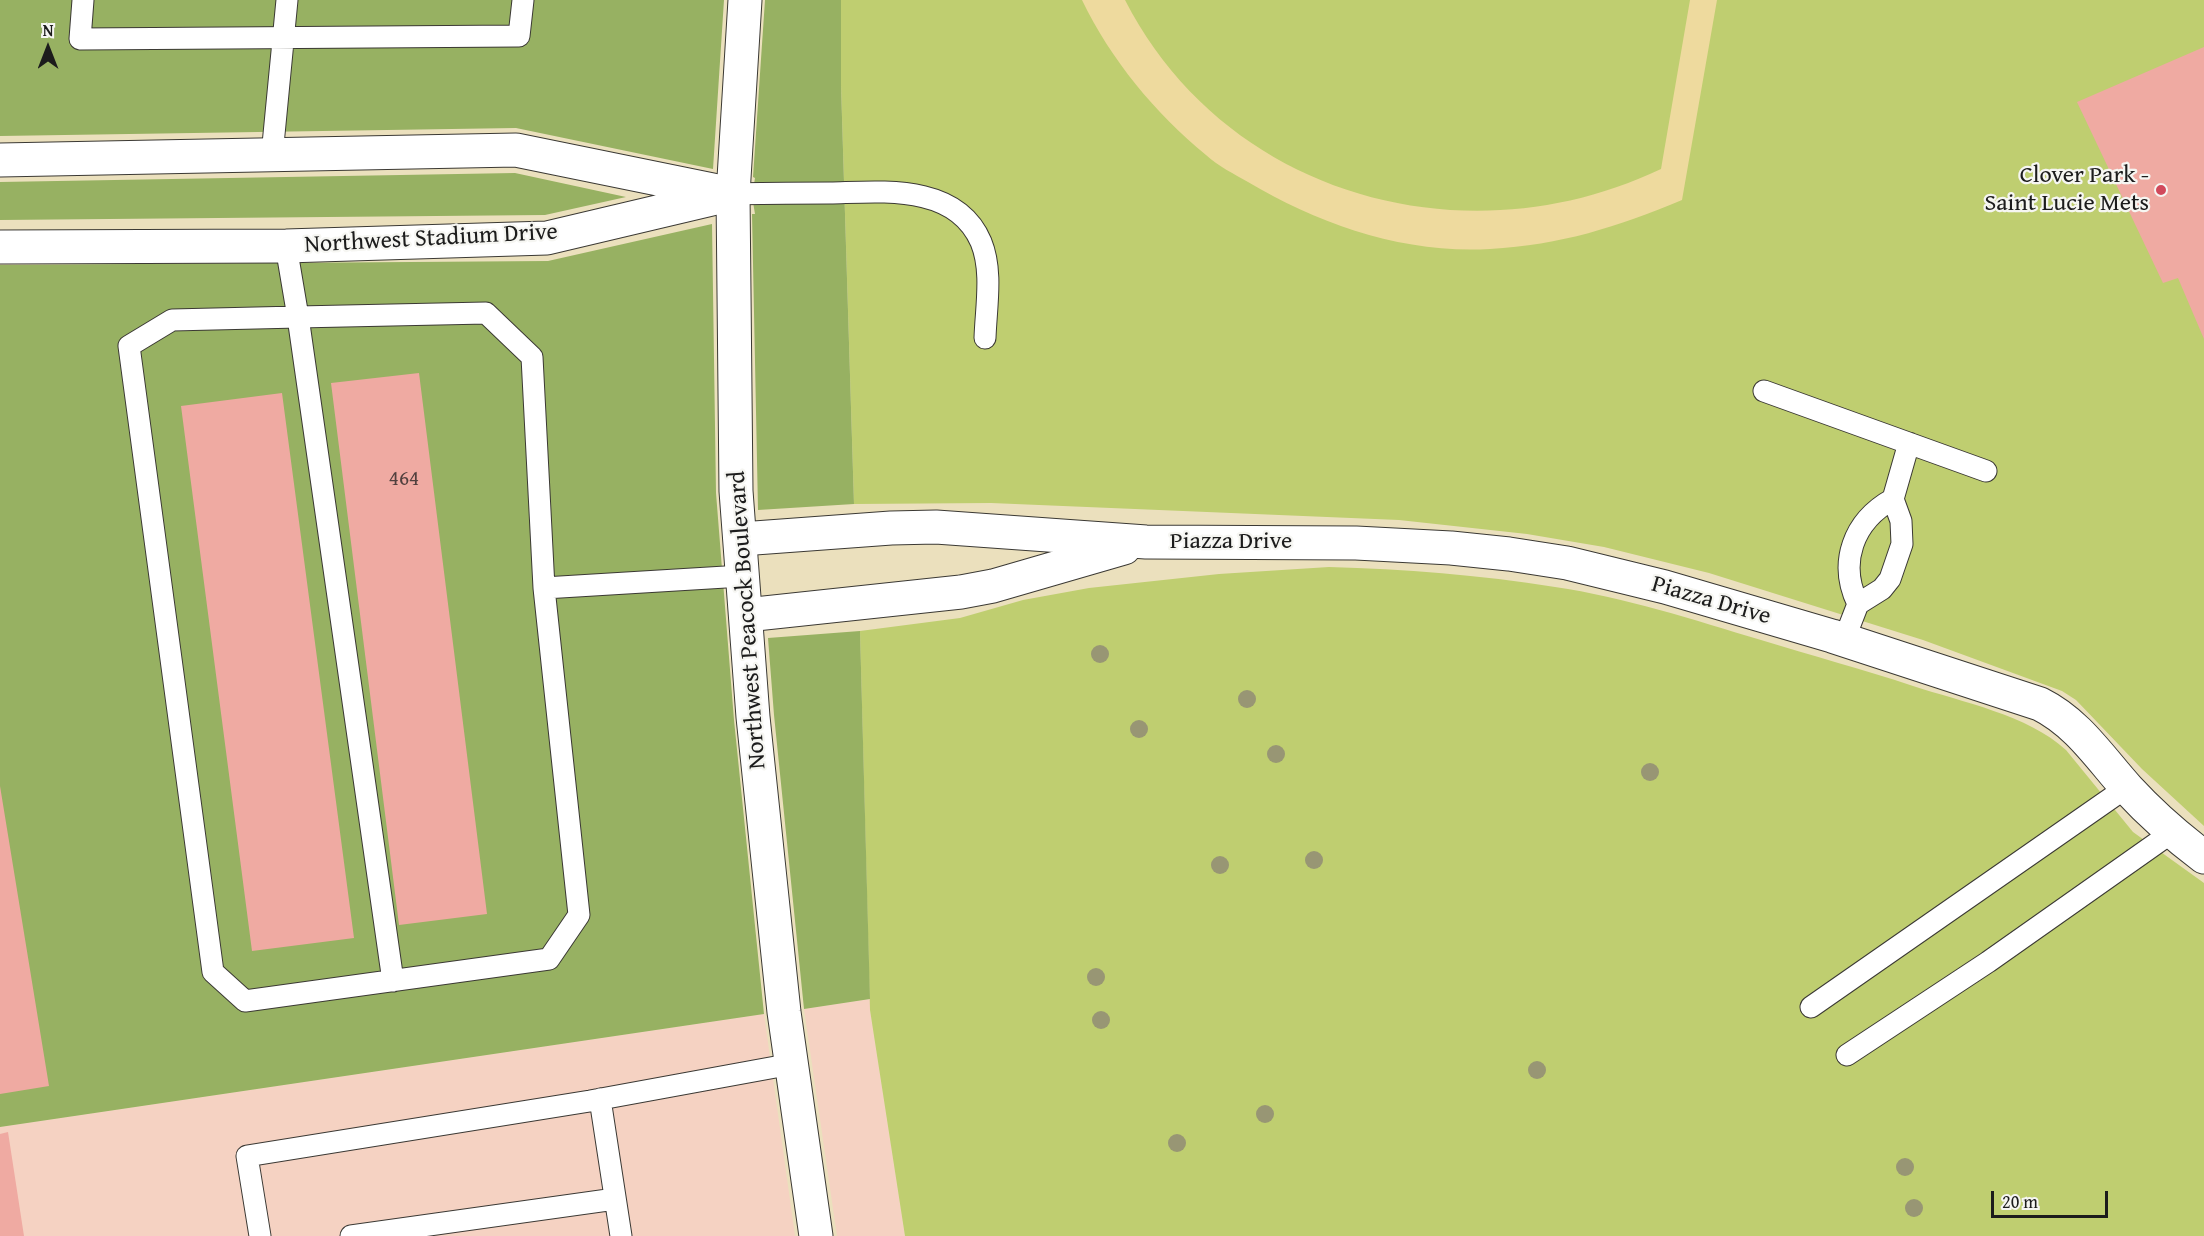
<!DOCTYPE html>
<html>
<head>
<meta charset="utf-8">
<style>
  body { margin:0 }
  #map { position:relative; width:2204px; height:1236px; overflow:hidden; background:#ebe0bd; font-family:"Gentium Book Plus",serif }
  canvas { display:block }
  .north { position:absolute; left:18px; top:18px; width:60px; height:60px; -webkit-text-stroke:4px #f6f6f2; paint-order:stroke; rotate:0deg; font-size:16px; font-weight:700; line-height:24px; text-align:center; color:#1c1c1c }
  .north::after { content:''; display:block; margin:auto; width:21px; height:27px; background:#1c1c1c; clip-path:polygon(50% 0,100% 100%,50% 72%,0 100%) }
  .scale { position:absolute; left:1991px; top:1191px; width:117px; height:27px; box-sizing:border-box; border:3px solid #1c1c1c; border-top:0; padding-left:8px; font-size:18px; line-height:21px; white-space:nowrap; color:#1c1c1c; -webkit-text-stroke:4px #f6f6f2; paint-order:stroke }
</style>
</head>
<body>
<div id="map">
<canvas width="2204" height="1236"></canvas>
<div class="north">N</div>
<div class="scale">20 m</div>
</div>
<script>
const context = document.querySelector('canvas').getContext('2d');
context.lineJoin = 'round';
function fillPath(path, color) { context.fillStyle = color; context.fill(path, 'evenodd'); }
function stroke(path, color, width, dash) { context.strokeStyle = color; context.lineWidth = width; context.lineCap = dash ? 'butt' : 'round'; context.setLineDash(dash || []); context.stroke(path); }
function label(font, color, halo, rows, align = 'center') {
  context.font = font + ' "Gentium Book Plus",serif'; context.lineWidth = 4.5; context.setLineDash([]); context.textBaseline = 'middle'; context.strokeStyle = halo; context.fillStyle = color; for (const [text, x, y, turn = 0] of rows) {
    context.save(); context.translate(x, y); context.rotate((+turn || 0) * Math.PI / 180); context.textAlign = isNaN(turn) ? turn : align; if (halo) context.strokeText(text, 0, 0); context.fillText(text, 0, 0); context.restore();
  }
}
fillPath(new Path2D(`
  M870,999V1010L905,1236H837L804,1009Z
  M764,1014L795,1236H0V1127Z`), '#f5d2c2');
fillPath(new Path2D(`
  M841,0H2204V826L2142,769L2076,700L2062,691L1923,640L1709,573L1604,547L1527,534L1399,520L991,503L854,504L841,85Z
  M1329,567C1404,569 1480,575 1555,587C1624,597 1694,620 1761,640C1812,656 1863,669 1913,686C1962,702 2028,715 2066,750L2133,832L2204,883V1236H905L870,1010L860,631L960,618L1023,600L1089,588L1219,574Z`), '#bfce70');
fillPath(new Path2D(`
  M0,0H724L713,169L516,128L0,136Z
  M765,0H841V85L854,504L758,510L752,214H755L752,196L755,178L753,177Z
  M515,173L626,197L545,215L0,220V182Z
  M712,224L716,493L734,720L764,1014L0,1127V265L548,261Z
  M860,631L870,999L804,1009L774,715L768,638Z`), '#97b162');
fillPath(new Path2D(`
  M1082,0H1125C1226,197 1466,262 1661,169L1690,0H1717L1682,200C1617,227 1561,245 1490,249C1405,254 1320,225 1248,182C1234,174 1218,166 1206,155C1155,113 1111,60 1082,0Z`), '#eeda9e');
fillPath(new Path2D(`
  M2204,47V339L2178,278L2163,283L2077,102Z
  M419,373L487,914L399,925L331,383Z
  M282,393L354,938L252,951L181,406Z
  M0,786L49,1086L0,1094Z
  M8,1132L24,1236H0V1134Z`), '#efaaa2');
const service = new Path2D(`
  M83,0L80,39L519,36L523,0
  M272,155L287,0
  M733,194C765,193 797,193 830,193C881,192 956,183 981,242C993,271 986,307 985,338
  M286,246L298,317L172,320L129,346L213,972L245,1001L549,959L579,915L544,588L742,576
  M1764,391L1986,471
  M1858,604C1838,563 1853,521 1893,499
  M1844,640L1858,604L1882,589L1890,579L1902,544L1901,521L1893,499L1909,443
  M393,981L298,317L486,313L532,357L544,588
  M1811,1007L2127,787
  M1847,1055L1988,962L2171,833
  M600,1099L621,1236
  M260,1236L247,1156L590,1101L792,1064
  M351,1236L615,1199`);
const minor = new Path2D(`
  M0,160L516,150L722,192
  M0,247L286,246L547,238L733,194
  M741,539L891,528L936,527L1146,542L1356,543L1451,548L1509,554L1567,563L1665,587L1832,636L2040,704C2078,723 2100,758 2128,789C2152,815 2176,836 2204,857
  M746,615L961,592L993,586L1124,548`);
const tertiary = new Path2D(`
  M745,0L733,194L736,491L753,717L784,1012L816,1236`);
stroke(service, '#3b3934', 23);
stroke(minor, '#3b3934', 35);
stroke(tertiary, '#3b3934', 35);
stroke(service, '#fff', 21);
stroke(minor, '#fff', 33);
stroke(tertiary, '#fff', 33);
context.fillStyle = '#989674';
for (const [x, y] of [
  [1100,654],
  [1247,699],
  [1139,729],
  [1276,754],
  [1650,772],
  [1314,860],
  [1220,865],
  [1096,977],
  [1101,1020],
  [1537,1070],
  [1265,1114],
  [1177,1143],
  [1905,1167],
  [1914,1208]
]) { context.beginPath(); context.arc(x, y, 9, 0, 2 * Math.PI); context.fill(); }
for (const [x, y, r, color] of [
  [2161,190,6,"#d1495b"]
]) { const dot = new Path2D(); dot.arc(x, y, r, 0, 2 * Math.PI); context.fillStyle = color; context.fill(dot); stroke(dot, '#f6f6f2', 2); }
label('21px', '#51403e', null, [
  ["464",404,480]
]);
label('24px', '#1c1c1c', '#f6f6f2', [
  ["Clover Park -",2149,176],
  ["Saint Lucie Mets",2149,204]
], 'right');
label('24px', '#1c1c1c', '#f6f6f2', [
  ["Northwest Stadium Drive",431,239,-3],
  ["Piazza Drive",1231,542],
  ["Piazza Drive",1711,601,16],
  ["Northwest Peacock Boulevard",748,620,-94]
]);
</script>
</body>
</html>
